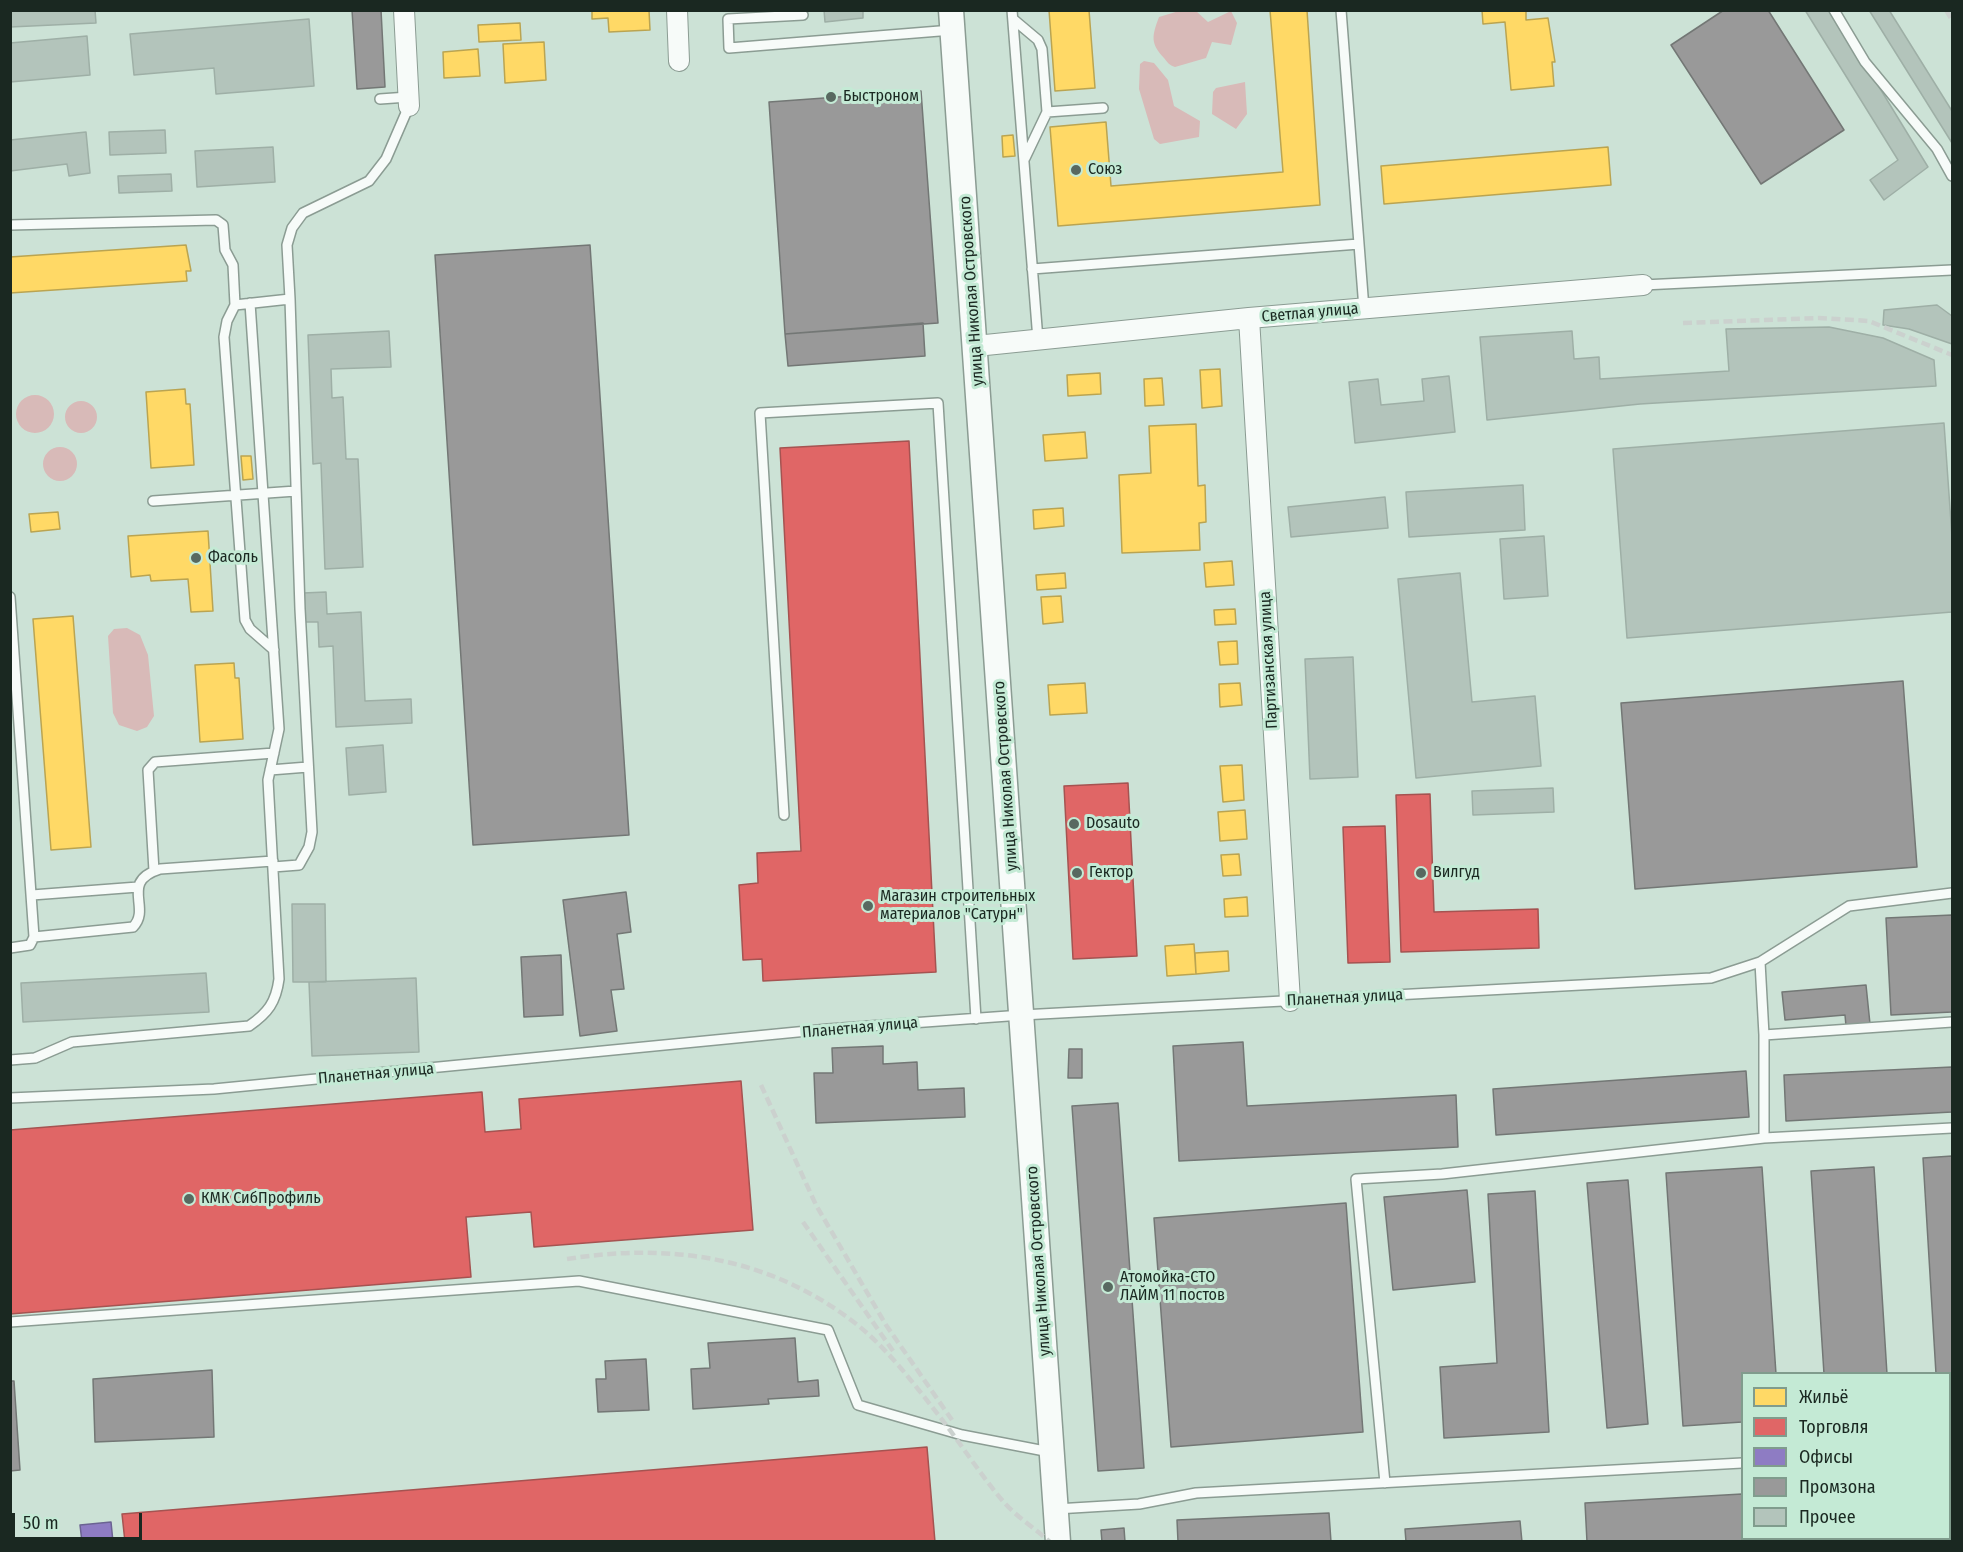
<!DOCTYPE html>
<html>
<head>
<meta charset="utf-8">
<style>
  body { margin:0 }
  #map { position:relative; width:1963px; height:1552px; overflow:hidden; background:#cce2d6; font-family:"Fira Sans Condensed",sans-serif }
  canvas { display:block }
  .frame { position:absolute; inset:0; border:12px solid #1a2821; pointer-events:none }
  .legend { position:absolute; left:1741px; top:1372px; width:210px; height:168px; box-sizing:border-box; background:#c4ead5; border:2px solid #809c8d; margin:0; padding:8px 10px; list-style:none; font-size:18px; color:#1a2821 }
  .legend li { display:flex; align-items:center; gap:12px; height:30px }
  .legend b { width:30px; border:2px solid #809c8d }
  .scale { position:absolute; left:12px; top:1513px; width:130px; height:27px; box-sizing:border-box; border:3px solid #1a2821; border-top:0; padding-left:8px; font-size:18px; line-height:21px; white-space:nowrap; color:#1a2821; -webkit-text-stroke:4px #c4ead5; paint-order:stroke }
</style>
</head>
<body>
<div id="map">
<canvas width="1963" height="1552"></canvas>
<div class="frame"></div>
<ul class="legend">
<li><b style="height:16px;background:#ffd966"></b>Жильё</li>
<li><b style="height:16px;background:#e06666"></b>Торговля</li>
<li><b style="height:16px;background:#8e7cc3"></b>Офисы</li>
<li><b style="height:16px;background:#999"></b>Промзона</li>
<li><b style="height:16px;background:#b3c4bb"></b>Прочее</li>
</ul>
<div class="scale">50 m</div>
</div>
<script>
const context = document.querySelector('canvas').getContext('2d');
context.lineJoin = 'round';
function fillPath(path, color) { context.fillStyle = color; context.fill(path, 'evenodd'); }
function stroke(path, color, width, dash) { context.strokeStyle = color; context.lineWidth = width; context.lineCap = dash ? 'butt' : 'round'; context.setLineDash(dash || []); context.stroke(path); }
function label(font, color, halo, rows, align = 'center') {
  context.font = font + ' "Fira Sans Condensed",sans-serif'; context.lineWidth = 6; context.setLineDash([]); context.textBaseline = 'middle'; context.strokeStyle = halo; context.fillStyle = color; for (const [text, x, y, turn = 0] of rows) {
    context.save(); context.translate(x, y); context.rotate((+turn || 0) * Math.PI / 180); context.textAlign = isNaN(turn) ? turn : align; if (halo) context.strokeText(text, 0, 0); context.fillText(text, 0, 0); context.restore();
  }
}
fillPath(new Path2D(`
  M1179,11H1196L1208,22L1231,11L1237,23L1231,45L1212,42L1206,58L1175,67C1169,65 1168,63 1164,58C1150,43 1152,36 1159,17Z
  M1144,61L1154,63L1168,80L1174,106L1200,121L1199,137L1160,144L1154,139L1139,89L1140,64Z
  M1245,82L1247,114L1236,129L1212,114L1213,92L1216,88Z
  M16 414a19 19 0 1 1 38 0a19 19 0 1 1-38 0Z
  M65 417a16 16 0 1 1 32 0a16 16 0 1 1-32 0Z
  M43 464a17 17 0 1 1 34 0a17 17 0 1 1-34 0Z
  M127,628L140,635L148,655L154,716L147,727L137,731L119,725L113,713L108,636L114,629Z`), '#d8bab8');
const homes = new Path2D(`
  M592,10H649L650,30L609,32L608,18L592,19Z
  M1049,10H1089L1095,88L1055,91Z
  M1270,10H1307L1320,205L1058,226L1050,127L1106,122L1111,186L1283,172Z
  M1482,10H1526V20L1548,18L1555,62H1552L1554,86L1511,90L1505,22L1483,24Z
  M520,23L521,40L479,42L478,25Z
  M544,42L546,80L505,83L503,44Z
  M478,49L480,76L444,78L443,52Z
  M1013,135L1015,156L1003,157L1002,136Z
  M1608,147L1611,185L1384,204L1381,166Z
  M186,245L191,271H186L187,281L10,293V257Z
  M1220,369L1222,406L1202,408L1200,370Z
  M1100,373L1101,394L1068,396L1067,375Z
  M1162,378L1164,405L1145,406L1144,379Z
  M185,389L186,404H190L194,465L151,468L146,392Z
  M1196,424L1198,486L1205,485L1206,522L1199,523L1200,550L1122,553L1119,475L1151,473L1149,426Z
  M1085,432L1087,458L1045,461L1043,435Z
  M241,456H251L253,479L243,480Z
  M1063,508L1064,526L1034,529L1033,510Z
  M58,512L60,529L31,532L29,514Z
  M208,531L213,611L191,612L188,579L151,581L150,575L131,577L128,536Z
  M1232,561L1234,585L1206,587L1204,563Z
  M1065,573L1066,588L1037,590L1036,575Z
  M1061,596L1063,622L1043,624L1041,597Z
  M1235,609L1236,624L1215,625L1214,610Z
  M73,616L91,847L51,850L33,619Z
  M1237,641L1238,664L1220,665L1218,642Z
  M234,663L235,678H239L243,739L200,742L195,665Z
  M1085,683L1087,713L1050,715L1048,685Z
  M1240,683L1242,705L1220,707L1219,684Z
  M1242,765L1244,800L1223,802L1220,766Z
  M1245,810L1247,839L1220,841L1218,812Z
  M1239,854L1241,875L1223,876L1221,855Z
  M1247,897L1248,916L1225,917L1224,899Z
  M1194,944L1196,974L1167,976L1165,946Z
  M1228,951L1229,971L1196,974L1195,953Z`);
fillPath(homes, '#ffd966');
stroke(homes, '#baa451', 1.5);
const shops = new Path2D(`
  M909,441L936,972L763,981L762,959L743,960L739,885L758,883L757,853L801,851L780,448Z
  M1128,783L1137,956L1073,959L1064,786Z
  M1430,794L1434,912L1538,909L1539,948L1401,952L1396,795Z
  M1385,826L1390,962L1348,963L1343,827Z
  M741,1081L753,1230L534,1247L531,1212L466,1217L471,1277L10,1314V1130L482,1092L485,1132L521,1129L519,1099Z
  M927,1447L935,1542H125L122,1514Z`);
fillPath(shops, '#e06666');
stroke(shops, '#a55351', 1.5);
const offices = new Path2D(`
  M111,1522L113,1542H82L80,1525Z`);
fillPath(offices, '#8e7cc3');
stroke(offices, '#6b6392', 1.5);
const industry = new Path2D(`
  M352,10H381L385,87L357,89Z
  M1724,10H1768L1844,130L1761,184L1671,45Z
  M921,91L938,323L785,334L769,102Z
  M590,245L629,835L473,845L435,255Z
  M923,323L925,356L788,366L785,334Z
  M1903,681L1917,867L1635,889L1621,703Z
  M626,892L631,932L617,934L624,989L611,990L617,1031L580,1036L563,900Z
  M1952,915V1012L1891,1015L1886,918Z
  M561,955L563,1015L524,1017L521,957Z
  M1866,985L1870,1024L1846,1026L1845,1015L1785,1020L1782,992Z
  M1243,1042L1247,1106L1456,1095L1458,1147L1179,1161L1173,1046Z
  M883,1046V1064L917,1062L918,1090L964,1088L965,1117L816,1123L814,1073H833L832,1048Z
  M1069,1049H1082V1078H1068Z
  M1952,1067V1112L1786,1121L1784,1075Z
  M1746,1071L1749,1117L1496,1135L1493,1089Z
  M1118,1103L1144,1468L1098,1471L1072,1106Z
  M1952,1156V1402H1950V1374H1936L1923,1158Z
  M1762,1167L1776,1374H1742V1422L1683,1426L1666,1173Z
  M1874,1167L1887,1374H1824L1811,1171Z
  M1628,1180L1648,1424L1607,1428L1587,1183Z
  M1467,1190L1475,1282L1393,1290L1384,1197Z
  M1535,1191L1549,1432L1444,1438L1440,1367L1497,1363L1488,1194Z
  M1346,1203L1363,1432L1171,1447L1154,1218Z
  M795,1338L798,1382L818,1380L819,1396L768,1399L769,1404L693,1409L691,1369L710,1368L708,1343Z
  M646,1359L649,1410L598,1412L596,1379H606L605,1361Z
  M212,1370L214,1437L95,1442L93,1379Z
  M10,1381H14L20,1470L10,1471Z
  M1742,1494V1538H1771V1542H1587L1585,1503Z
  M1329,1513L1331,1542H1178L1177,1520Z
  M1520,1521L1522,1542H1406L1405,1529Z
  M1124,1528L1125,1542H1102L1101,1530Z`);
fillPath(industry, '#999');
stroke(industry, '#737775', 1.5);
const building = new Path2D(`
  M10,10H95L96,23L10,27Z
  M824,10H863V18L825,22Z
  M1805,10H1832L1928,167L1884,200L1870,180L1898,160Z
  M1869,10H1889L1952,111V143Z
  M309,19L314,86L216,94L214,68L134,75L130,34Z
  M87,36L90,75L10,82V43Z
  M165,130L166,153L110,155L109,132Z
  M86,132L90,173L69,176L67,164L10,171V140Z
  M273,147L275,182L197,187L195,151Z
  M171,174L172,191L119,193L118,176Z
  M1937,305L1952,316V344L1909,329L1883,325L1884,310Z
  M1829,327L1883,338L1934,360L1936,386L1640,404L1487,420L1480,337L1572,331L1574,359L1599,357L1600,379L1729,371L1726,329Z
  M389,331L391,367L331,369L332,398L343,397L346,459H358L363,567L325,569L321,463L313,464L308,335Z
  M1449,376L1455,432L1355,443L1349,382L1378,379L1381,405L1424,401L1422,379Z
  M1944,423L1952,537V612L1627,638L1613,449Z
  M1523,485L1525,530L1409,537L1406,492Z
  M1385,497L1388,528L1291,537L1288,507Z
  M1544,536L1548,596L1504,599L1500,539Z
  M1460,573L1472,702L1535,696L1541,766L1416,778L1398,579Z
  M326,592L327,614L361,612L365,701L411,699L412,723L336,727L333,646L319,647L318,622H304L303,593Z
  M1353,657L1358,777L1310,779L1305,659Z
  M383,745L386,792L349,795L346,748Z
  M1553,788L1554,812L1473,815L1472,791Z
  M292,904H325L326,982H293Z
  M206,973L209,1012L23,1022L21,983Z
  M416,978L419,1052L312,1056L309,982Z`);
fillPath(building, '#b3c4bb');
stroke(building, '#9eafa6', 1.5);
const service = new Path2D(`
  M1012,10L1038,340
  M1341,10L1364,309
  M1834,10L1865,62L1937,149L1952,176
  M803,15L728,19L729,48L952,30
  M1013,19L1038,40L1042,49L1047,112L1025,158
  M380,99L408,97
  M1047,112L1103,108
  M10,225L216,220L223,225L225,250L233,265L235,305L290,299L287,245L292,228L303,213L369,181L386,159L409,106
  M1032,269L1359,244
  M1643,285L1952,270
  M235,305L227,321L224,337L245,620L250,629L274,650
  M153,501L296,491
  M10,597L34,937L30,945L10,948
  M270,770L308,767
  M784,815L760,413L938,403L976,1019
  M273,867L299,865L309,847L312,832L300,609L290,299
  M154,871L148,770L155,762L274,753
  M32,895L138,887
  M34,937L133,927C152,908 119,882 160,869L273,861
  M1760,962L1764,1035
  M10,1060L35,1058L72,1042L249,1026C268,1013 276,1002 279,979L268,780L279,729L250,303
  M10,1098L214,1089L828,1029L1022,1015L1711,978L1760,962L1849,906L1952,893
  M1764,1138V1035L1952,1022
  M10,1322L579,1281L828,1330L858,1405L962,1435L1050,1452
  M1950,1452H1952
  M1385,1483L1356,1179L1442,1174L1764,1138L1952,1128
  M1056,1509L1139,1504L1196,1493L1742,1463`);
const minor = new Path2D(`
  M404,10L409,106
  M677,10L679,61
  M1249,318L1290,1001
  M976,346L1249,318L1643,285`);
const tertiary = new Path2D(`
  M951,10L1058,1542`);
stroke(service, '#8b9c93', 12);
stroke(minor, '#8b9c93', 22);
stroke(tertiary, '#8b9c93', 27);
stroke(service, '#f7fbf9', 9);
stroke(minor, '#f7fbf9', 20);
stroke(tertiary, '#f7fbf9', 24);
stroke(new Path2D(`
  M1946,10L1952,20
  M1683,323L1819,318L1869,321L1952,355
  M761,1085L816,1205L886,1325L952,1420
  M803,1222L893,1351
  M567,1259C669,1243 766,1256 851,1320C885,1345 914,1384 940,1417C961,1444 980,1474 1002,1500C1015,1516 1035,1528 1050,1542`), '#cbd1ce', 4.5, [9, 4.5]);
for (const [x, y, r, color] of [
  [831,97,6,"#586960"],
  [1076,170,6,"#586960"],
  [196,558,6,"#586960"],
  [1074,824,6,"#586960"],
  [1077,873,6,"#586960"],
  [1421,873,6,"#586960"],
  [868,906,6,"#586960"],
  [189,1199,6,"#586960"],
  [1108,1287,6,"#586960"]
]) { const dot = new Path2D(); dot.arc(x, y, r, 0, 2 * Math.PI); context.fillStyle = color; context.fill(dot); stroke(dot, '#c4ead5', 2); }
label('16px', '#1a2821', '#c4ead5', [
  ["Быстроном",843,97],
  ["Союз",1088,170],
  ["Фасоль",208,558],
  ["Dosauto",1086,824],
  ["Гектор",1089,873],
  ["Вилгуд",1433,873],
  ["Магазин строительных",880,897],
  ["материалов \"Сатурн\"",880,915],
  ["КМК СибПрофиль",201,1199],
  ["Атомойка-СТО",1120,1278],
  ["ЛАЙМ 11 постов",1120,1296]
], 'left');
label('16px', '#1a2821', '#c4ead5', [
  ["улица Николая Островского",972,291,-94],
  ["Светлая улица",1310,313,-5],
  ["Партизанская улица",1269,660,-93],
  ["улица Николая Островского",1006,776,-94],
  ["Планетная улица",1345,998,-3],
  ["Планетная улица",860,1028,-5],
  ["Планетная улица",376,1074,-5],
  ["улица Николая Островского",1039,1261,-94]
]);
</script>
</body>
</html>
